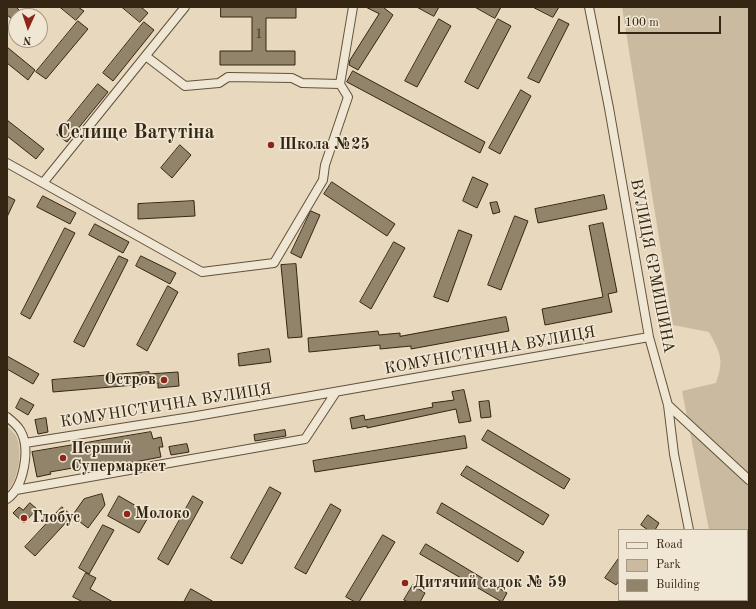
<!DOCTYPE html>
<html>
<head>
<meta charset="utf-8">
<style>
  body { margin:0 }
  #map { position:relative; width:756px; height:609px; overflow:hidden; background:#e8d8bd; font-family:"Old Standard TT",serif }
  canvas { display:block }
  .frame { position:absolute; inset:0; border:8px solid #342612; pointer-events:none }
  .legend { position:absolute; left:618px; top:529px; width:130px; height:72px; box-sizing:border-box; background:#f0e6d4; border:1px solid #a59986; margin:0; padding:5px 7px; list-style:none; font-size:12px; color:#342612 }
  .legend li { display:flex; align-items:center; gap:8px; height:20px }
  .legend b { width:20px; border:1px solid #a59986 }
  .north { position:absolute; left:8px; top:8px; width:40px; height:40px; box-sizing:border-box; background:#f0e6d4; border:1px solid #a59986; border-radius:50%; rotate:183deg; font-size:11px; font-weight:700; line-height:16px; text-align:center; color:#342612 }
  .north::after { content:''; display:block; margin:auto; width:14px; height:18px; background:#8f2418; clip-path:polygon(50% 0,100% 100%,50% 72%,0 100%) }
  .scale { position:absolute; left:618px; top:16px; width:103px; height:18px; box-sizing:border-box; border:2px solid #342612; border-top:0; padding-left:5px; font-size:12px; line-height:14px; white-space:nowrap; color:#342612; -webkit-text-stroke:3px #f0e6d4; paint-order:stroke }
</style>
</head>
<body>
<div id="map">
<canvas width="756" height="609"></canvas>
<div class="frame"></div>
<ul class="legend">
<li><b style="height:5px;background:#f0e6d4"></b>Road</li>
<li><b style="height:11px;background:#c9baa0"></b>Park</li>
<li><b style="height:11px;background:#92836b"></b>Building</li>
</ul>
<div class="north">N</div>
<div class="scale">100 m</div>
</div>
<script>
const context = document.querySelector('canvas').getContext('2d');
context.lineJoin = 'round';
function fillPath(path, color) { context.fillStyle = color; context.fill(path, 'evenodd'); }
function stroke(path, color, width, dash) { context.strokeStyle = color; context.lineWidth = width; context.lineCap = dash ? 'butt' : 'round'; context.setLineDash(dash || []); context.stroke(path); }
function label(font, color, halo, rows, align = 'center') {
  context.font = font + ' "Old Standard TT",serif'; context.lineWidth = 3.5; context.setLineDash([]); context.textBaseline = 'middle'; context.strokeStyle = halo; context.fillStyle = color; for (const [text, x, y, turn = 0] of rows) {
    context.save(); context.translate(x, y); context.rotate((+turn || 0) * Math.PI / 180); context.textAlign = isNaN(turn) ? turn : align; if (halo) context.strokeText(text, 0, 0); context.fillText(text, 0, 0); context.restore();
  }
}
fillPath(new Path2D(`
  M622,7H749V602H725L724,600H747V530H709L682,391L716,383C724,360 721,354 709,332L673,325Z
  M7,426C11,430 15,433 17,438C23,453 18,480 7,492Z`), '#c9baa0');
const building = new Path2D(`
  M7,7H16L22,13L20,16H16V22L7,15Z
  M60,7H78L84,11L76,20Z
  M122,7H141L148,13L140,22Z
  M221,7H296V18H266V51H295V65H220V51H252V17H221Z
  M366,7H383L393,15L358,70L349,65L350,60L379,14Z
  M417,7H439L434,16Z
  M475,7H501L495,18Z
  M533,7H559L553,17Z
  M439,19L451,26L417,87L405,81Z
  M498,19L511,26L478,89L465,82Z
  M559,19L569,24L539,83L528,78Z
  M78,21L88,29L46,79L36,72Z
  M144,22L154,30L113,81L103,73Z
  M7,47L35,70L28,80L7,63Z
  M353,71L485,142L480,153L347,82Z
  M98,84L108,92L67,142L57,135Z
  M521,90L531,96L500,154L489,148Z
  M7,120L44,149L36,159L7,136Z
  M180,145L191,155L172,178L161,168Z
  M473,177L488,184L477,208L463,201Z
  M332,182L395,224L387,236L324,194Z
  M604,195L607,209L538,223L535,209Z
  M7,196L15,200L7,217Z
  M43,196L76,213L70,224L37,207Z
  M194,201L195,216L138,219V204Z
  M497,202L500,212L493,214L490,203Z
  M311,211L320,215L301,258L291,253Z
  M515,216L528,221L501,290L488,285Z
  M603,223L617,292L608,294L612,312L545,325L542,309L603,297L589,226Z
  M95,224L129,242L123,253L89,235Z
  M65,228L75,233L30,319L21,314Z
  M459,230L472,235L448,302L434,297Z
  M394,242L405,248L371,309L360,302Z
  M119,256L128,260L84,347L74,342Z
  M141,256L176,273L170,284L136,266Z
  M296,264L302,337L288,338L281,265Z
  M168,286L178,292L147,351L137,345Z
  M506,317L509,331L411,349V346L380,349V345L309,352L308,338L378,331L379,335L400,333V336Z
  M269,349L271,362L239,366L238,354Z
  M7,356L39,374L33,384L7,369Z
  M149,372V374L178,372L179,386L158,388V383L53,392L52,380Z
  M464,390L471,421L459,423L456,409L367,428V426L352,429L350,418L364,415L365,420L433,407L432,403L454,400L452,392Z
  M21,398L34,405L28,415L16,408Z
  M489,401L491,417L481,418L479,402Z
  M46,418L48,432L38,434L35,420Z
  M285,430L286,436L255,441L254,435Z
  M488,430L570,479L564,489L482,440Z
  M151,432L153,439L161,437L163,447H159L161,457L97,469L96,464L50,472L51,474L37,477L32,452Z
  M465,436L467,448L315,472L313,461Z
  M187,444L189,452L171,455L169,447Z
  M467,466L549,515L543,525L461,475Z
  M270,487L281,493L242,564L231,558Z
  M102,494L105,505L88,528L72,516L84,499Z
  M119,496L150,514L139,533L108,516Z
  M193,496L203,502L168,565L158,559Z
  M30,503L37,509L24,523L13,513L19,507L23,510Z
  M442,503L524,552L518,562L437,513Z
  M331,504L341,510L306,574L295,568Z
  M62,507L72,516L35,556L25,547Z
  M648,515L659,523L655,530H648L641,525Z
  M103,525L114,530L89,574L79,568Z
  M383,535L395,542L359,602H355L346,597Z
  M426,544L507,593L502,602L420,554Z
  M619,558V581L616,585L605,578Z
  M86,573L96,578L90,589L113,602H83L73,597Z
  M413,585L425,593L420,602H408L404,600Z
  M191,589L214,602H184Z`);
fillPath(building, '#92836b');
stroke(building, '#342612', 1);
const minor = new Path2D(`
  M589,7L609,108L649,337L668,405L674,454L689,530
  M147,57L185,86L219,83L228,77L292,78L302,83L340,84
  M7,163L202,272L274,263L323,180L325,165L348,97L340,84L353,7
  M43,183L185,7
  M668,405L749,480
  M7,417C12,421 17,425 20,430C31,448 24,487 7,499
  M25,443L191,417L649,337
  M16,490L305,439L336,392
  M702,600V602`);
stroke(minor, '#61523d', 10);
stroke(minor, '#f0e6d4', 8);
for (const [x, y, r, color] of [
  [271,145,4,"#8f2418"],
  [164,380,4,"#8f2418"],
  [63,458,4,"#8f2418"],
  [127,514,4,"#8f2418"],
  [24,518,4,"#8f2418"],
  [405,583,4,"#8f2418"]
]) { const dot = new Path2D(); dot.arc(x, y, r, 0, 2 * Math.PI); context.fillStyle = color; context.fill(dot); stroke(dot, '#f0e6d4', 1.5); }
label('14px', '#4c3d28', null, [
  ["1",259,34]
]);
label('bold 16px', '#342612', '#f0e6d4', [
  ["Школа №25",279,145],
  ["Остров",156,380,"right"],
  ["Перший",71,449],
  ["Супермаркет",71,467],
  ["Молоко",135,514],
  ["Глобус",32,518],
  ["Дитячий садок № 59",413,583]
], 'left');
label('16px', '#342612', '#f0e6d4', [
  ["ВУЛИЦЯ ЄРМИШИНА",652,266,79],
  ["КОМУНІСТИЧНА ВУЛИЦЯ",490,351,-10],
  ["КОМУНІСТИЧНА ВУЛИЦЯ",166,406,-9]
]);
label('bold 20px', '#342612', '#f0e6d4', [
  ["Селище Ватутіна",136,133]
]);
</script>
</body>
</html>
